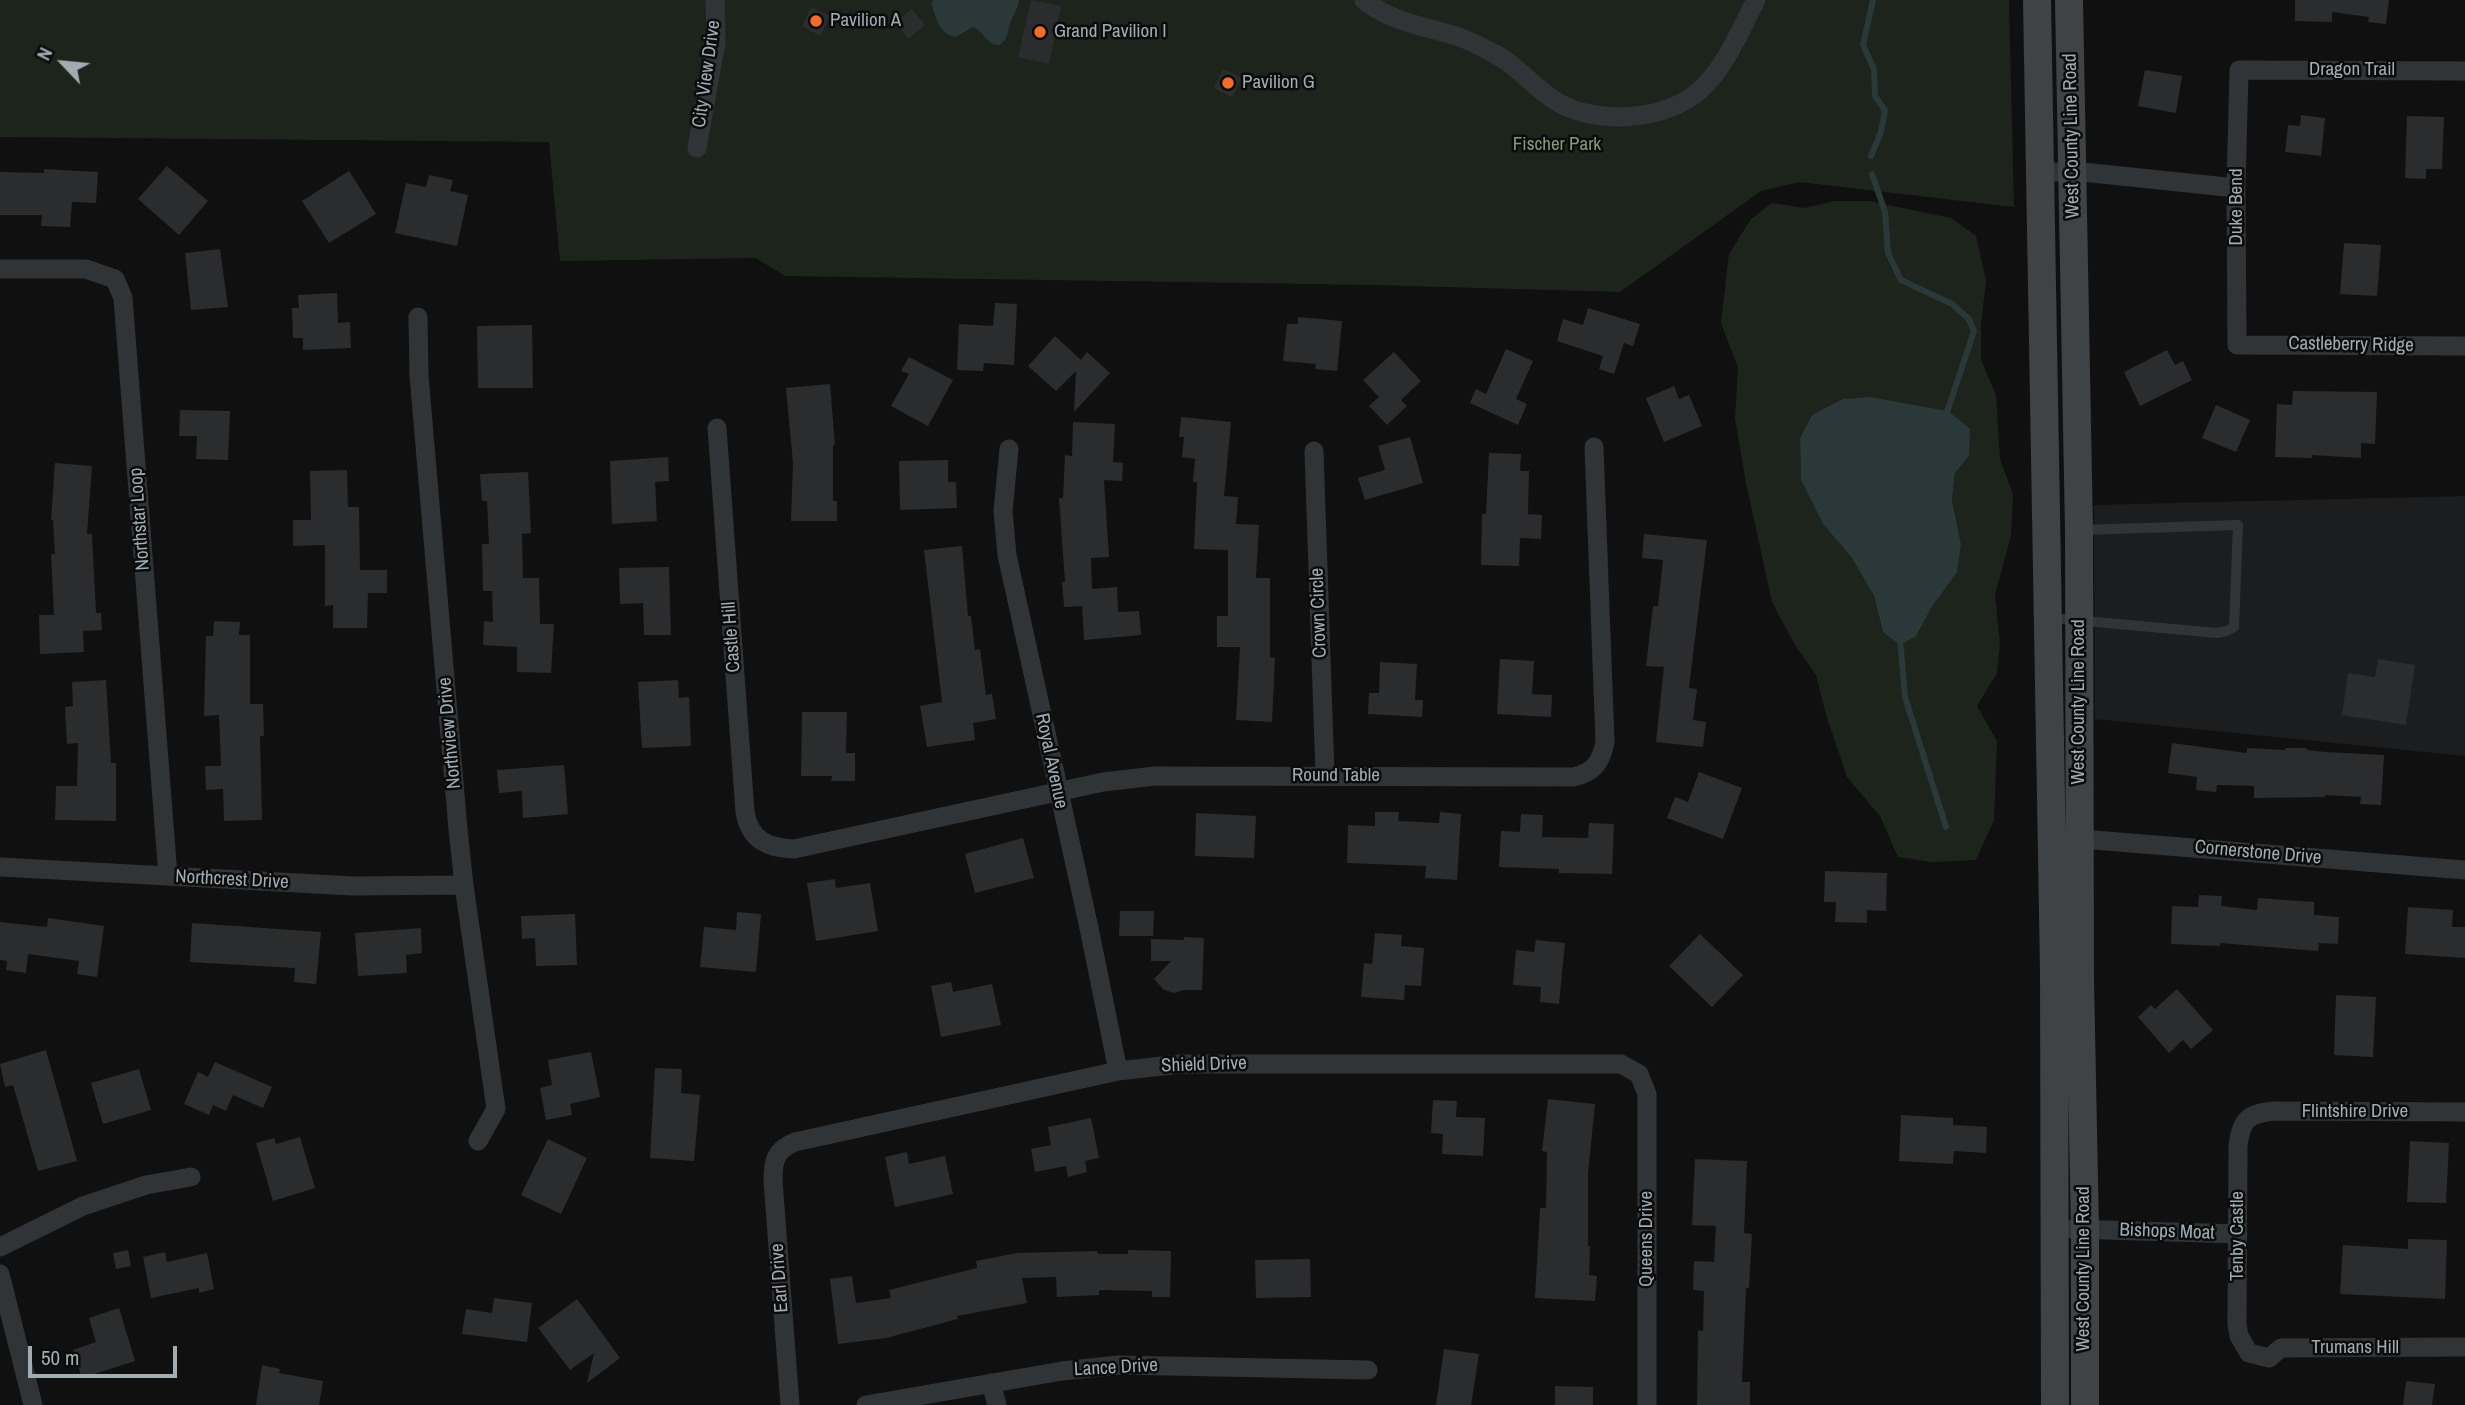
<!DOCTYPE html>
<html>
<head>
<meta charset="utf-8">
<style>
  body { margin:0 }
  #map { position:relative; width:2465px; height:1405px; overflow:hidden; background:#101011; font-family:"Archivo Narrow",sans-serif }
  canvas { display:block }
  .north { position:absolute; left:28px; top:28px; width:70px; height:70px; -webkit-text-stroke:5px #0b0b0c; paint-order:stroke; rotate:296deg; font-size:19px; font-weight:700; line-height:28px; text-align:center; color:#a1acb2 }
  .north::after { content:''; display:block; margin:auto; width:24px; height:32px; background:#a1acb2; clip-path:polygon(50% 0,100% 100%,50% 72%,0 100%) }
  .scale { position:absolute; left:28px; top:1346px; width:149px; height:32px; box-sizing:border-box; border:4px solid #a1acb2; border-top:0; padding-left:9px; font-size:21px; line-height:24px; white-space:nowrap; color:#a1acb2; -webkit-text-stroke:5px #0b0b0c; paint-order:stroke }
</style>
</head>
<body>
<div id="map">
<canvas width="2465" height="1405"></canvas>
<div class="north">N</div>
<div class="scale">50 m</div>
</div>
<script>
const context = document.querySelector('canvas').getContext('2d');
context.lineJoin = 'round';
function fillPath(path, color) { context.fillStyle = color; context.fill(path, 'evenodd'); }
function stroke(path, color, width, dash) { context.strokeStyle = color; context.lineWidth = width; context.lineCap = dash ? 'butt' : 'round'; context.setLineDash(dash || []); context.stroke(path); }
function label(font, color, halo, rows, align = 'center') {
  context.font = font + ' "Archivo Narrow",sans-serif'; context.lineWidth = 5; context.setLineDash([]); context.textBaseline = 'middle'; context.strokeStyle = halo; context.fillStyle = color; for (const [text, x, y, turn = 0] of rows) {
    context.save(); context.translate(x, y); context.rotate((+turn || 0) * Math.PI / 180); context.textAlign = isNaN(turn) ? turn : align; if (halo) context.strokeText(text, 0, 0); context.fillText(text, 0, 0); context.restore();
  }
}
fillPath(new Path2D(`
  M2465,496V756L2095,719L2094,505Z`), '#1c1d1e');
fillPath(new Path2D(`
  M0,0H2009L2014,207L1799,182L1761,191L1620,292L1376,285L785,276L756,258L560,261L549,142L0,137Z
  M1834,201H1869L1951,218L1976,236L1986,280L1981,325V360L1996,395L2000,459L2013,494L2011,536L1995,595L2000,644L1997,673L1977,706L1997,741L1994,820L1976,860L1932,862L1898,857L1880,816L1847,777L1827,718L1816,675L1795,645L1772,602L1746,483L1735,419L1738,368L1721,323L1729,254L1751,219L1772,203L1805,208ZM1871,397L1948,411L1969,456L1955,473L1952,500L1961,544L1916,636L1883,632L1874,596L1852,558L1823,524L1801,480L1800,438L1812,415Z`), '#1d241c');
fillPath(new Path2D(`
  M934,0H1019C1018,10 1013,14 1010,23C1007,33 1009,37 1000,45C985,45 985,31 973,27L955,37C937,32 937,18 931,3Z
  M1871,397L1948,411L1970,429L1969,456L1955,473L1952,500L1961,544L1957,572L1931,608L1916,636L1900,645L1883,632L1874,596L1852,558L1823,524L1801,480L1800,438L1812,415L1843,399Z`), '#2a383a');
stroke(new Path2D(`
  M1871,156L1881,132L1885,110L1875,96L1874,69L1863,45L1873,0
  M1872,174L1885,212L1888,253L1901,280L1952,304L1969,319L1974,331L1945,418
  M1900,639L1905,697L1946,827`), '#2a383a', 6);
fillPath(new Path2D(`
  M1031,0L1061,6L1049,64L1018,57Z
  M2295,0H2389L2386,24L2368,22L2369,17L2332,12V22L2295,21Z
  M811,7L830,16L820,36L802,26Z
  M912,9L925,25L908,39L896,22Z
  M1223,69L1242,78L1232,97L1214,88Z
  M2145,70L2182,76L2176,113L2138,106Z
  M2301,115L2325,118L2321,156L2285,152L2288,125L2300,126Z
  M2407,116L2444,117L2442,169H2426V179L2405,178Z
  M167,166L208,201L179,235L138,199Z
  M44,169L98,172L96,203L72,202L70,227L41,226L42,215H0V172L44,173Z
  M349,171L376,214L329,243L302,201Z
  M429,175L453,180L450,191L468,195L457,246L395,233L406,183L426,187Z
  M2344,243L2381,245L2377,296L2340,294Z
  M220,249L228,307L191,310L185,253Z
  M337,293L338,323L350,322L351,348L303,350V338H293L292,308H299L298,295Z
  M995,303L1017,304L1014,365L984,363L983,371L957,370L959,324L993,326Z
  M1588,308L1640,324L1633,346L1624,343L1614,374L1599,369L1603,356L1557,341L1563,319L1583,325Z
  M1298,317L1342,321L1337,371L1315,369L1316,364L1283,361L1287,324H1298Z
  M532,325L533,388H478L477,326Z
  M1055,336L1081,360L1087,352L1110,373L1074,412L1076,371L1056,391L1028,366Z
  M1506,349L1533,361L1516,399L1527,404L1518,425L1470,403L1476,389L1486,394Z
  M2167,350L2175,365L2183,361L2192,380L2140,406L2124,372Z
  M1394,352L1421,381L1401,400L1407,406L1387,425L1369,406L1379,397L1363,380Z
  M909,357L953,380L928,426L891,406L909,374L901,371Z
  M830,384L835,445H833V501H837V521H791L793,463L786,388Z
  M1674,386L1679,399L1689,395L1702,426L1664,442L1646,398Z
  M2293,391L2377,392L2375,444L2361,443V458L2312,455V458L2275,457L2277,404L2292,405Z
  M2216,405L2250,420L2236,452L2202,438Z
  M180,410L230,411L228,460L196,459L197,436H179Z
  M1181,417L1231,422L1224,496L1238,497L1236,524L1259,525L1256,578H1270V657L1275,658L1272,722L1236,720L1240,647H1217V616H1228V550L1194,549L1197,482H1193L1195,459L1182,457L1184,437H1179Z
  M1073,422L1115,424L1113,462L1123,463L1122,481L1104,480L1109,557L1091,558L1092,589L1117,587L1118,612L1139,611L1141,635L1084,640L1082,606L1064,607L1062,582H1065L1059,498H1063L1065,455L1072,456Z
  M1410,437L1423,483L1365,500L1358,478L1385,470L1378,446Z
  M1489,453L1521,454L1520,471H1529L1528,514L1542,515L1541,539L1520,538L1519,566L1481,565L1482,514H1486Z
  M668,457L669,481L655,482L657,521L612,524L610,461Z
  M948,460V482H956L957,508L900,510L899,461Z
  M55,463L92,466L87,534H92L96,613H101L102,630L83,631L84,652L40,654L39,615H54L51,554H55L53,520H51Z
  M347,470L348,507H359L360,570H387V593H368L367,628H333V605L325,606V545L293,546V520H311L310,471Z
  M528,472L531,533L522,534L523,578H539L540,624H554L551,673L517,672V647L483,645L484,621L493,622L492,591H483L482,544H489L487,501H482L480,474Z
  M1644,534L1707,540L1689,688L1697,689L1693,720L1706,722L1703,747L1656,742L1664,667L1646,666L1653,606H1658L1663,560L1642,558Z
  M962,546L968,616H971L975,650L980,649L986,695L992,694L996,719L973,723L975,740L927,747L920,706L942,702L924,550Z
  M669,567L671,635H644L643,603L620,604L619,568Z
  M214,621L240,622L239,635H250V704H263L264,736H260L262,820L224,821L223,789L206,790L205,766H221L219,715L204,716L206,636H213Z
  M1500,659L1534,661L1532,694L1552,695L1551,717L1497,714Z
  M2378,659L2415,665L2406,725L2342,715L2348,673L2375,677Z
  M1380,662L1417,664L1415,700H1423L1422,717L1368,714L1369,693H1379Z
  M106,680L111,763H116V821L55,820L56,786H77L78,743L67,744L65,707L73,706L72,682Z
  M678,680L679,698L689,697L691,746L642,748L638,682Z
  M802,712H847L846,753H855V781H831L832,776H801Z
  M2172,743L2247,753V748L2285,750V748H2307V750L2325,752L2384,755L2381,805L2360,804L2361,797L2325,795V797L2254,798V786L2217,785L2216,792L2196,790L2197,777L2168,773Z
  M564,765L568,814L523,818L522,791L499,793L497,770Z
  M1699,772L1742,788L1723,839L1667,818L1675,797L1688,802Z
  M1375,812H1399L1398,821L1439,823L1440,812L1461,814L1457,880L1425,878L1426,866L1347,863L1348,825L1375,826Z
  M1196,813L1256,816L1254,858L1195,856Z
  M1521,814L1543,815L1542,837L1588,838L1589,823L1614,824L1612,874L1559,873V869L1499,867L1501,831L1520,832Z
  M1023,838L1034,878L975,893L965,854Z
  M1825,871L1887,873L1886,911L1867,910V923L1835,922L1836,902H1824Z
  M835,879L836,888L870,883L878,931L816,941L807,883Z
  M2199,895L2222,896L2221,906L2257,910L2258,898L2314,902V915L2339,917L2338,944L2319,943L2318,951L2220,943V946L2171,944L2172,906L2198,907Z
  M2408,907L2453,910L2452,927H2465V958L2405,954Z
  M1120,911H1154L1153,936H1119Z
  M737,912L761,914L756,972L700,967L704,927L736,930Z
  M575,914L577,965L536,966L535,938L522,939L521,916Z
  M48,918L104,926L97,977L77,974L79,961L28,954L26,973L6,970L7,961L0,960V922L47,927Z
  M192,923L321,932L316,984L294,982L295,968L190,962Z
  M421,928L422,953L406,955L407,973L358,976L355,933Z
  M1375,933L1402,935L1401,946L1424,948L1421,986L1405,985L1404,1000L1361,997L1364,963L1372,964Z
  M1700,934L1743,975L1712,1007L1669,966Z
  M1184,937L1204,938L1202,990H1183L1174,993L1164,990L1154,979L1171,961H1151V939L1184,940Z
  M1536,940L1565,943L1559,1004L1540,1002L1541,987L1513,985L1516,950L1534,952Z
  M951,982L953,992L992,984L1001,1025L941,1037L931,986Z
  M2177,989L2213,1030L2191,1049L2183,1040L2169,1053L2138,1017L2151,1005L2155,1009Z
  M2336,995L2376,997L2373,1057L2334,1055Z
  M46,1050L77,1161L38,1171L13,1085L5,1087L0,1064Z
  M591,1052L600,1097L570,1104L572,1115L546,1120L540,1088L552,1085L548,1060Z
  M215,1062L272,1087L263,1108L233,1095L226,1111L213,1105L209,1115L184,1104L198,1072L208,1077Z
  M655,1068L682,1069L681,1093L700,1095L694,1161L650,1158Z
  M139,1069L151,1110L103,1124L91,1083Z
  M1548,1099L1595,1104L1588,1173V1246H1590L1589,1275L1597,1276L1595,1301L1535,1298L1540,1208H1546L1547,1152L1542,1151Z
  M1433,1100L1457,1101L1456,1117L1485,1118L1483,1156L1442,1154L1443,1134L1431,1133Z
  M1901,1115L1953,1118V1125L1987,1127L1986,1153L1954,1151L1953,1164L1899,1161Z
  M1091,1118L1099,1158L1085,1161L1087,1172L1068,1177L1066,1166L1035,1172L1031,1149L1051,1145L1048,1127Z
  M300,1137L315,1188L273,1201L256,1143L274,1138L276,1144Z
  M548,1139L587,1158L561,1214L521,1195Z
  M2410,1141L2449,1143L2446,1203L2407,1202Z
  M907,1152L909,1164L945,1156L953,1194L895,1207L885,1157Z
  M1695,1159L1747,1161L1744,1233L1752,1234L1749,1288H1746L1742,1382H1750V1405H1697L1698,1330L1703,1331L1704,1291L1693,1290L1694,1261L1714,1262L1716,1226L1692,1225Z
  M2408,1239L2447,1240L2445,1299L2340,1294L2343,1245L2408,1249Z
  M128,1250L131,1266L116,1269L113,1253Z
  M1128,1250L1171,1251L1170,1297H1152V1291L1099,1290V1295L1057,1297L1056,1277L1022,1278L1027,1303L957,1316L958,1319L886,1338L838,1344L830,1279L852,1276L856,1303L891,1298L889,1290L977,1268L976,1261L1017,1253L1097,1251L1098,1254H1128Z
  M165,1252L167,1262L207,1253L214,1289L199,1293V1288L151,1298L143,1257Z
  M1310,1259L1311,1297L1256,1298L1255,1260Z
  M494,1298L532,1303L527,1342L462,1334L466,1309L492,1313Z
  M577,1299L620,1358L587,1383L594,1353L570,1370L538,1328Z
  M119,1308L135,1361L82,1378L73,1350L96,1342L89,1318Z
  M1444,1349L1479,1354L1471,1405H1436Z
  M262,1365L280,1369L279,1373L323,1381L319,1405H256Z
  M2406,1381L2435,1384L2432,1405H2403Z
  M1555,1386L1593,1387V1405H1555Z`), '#2b2c2d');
stroke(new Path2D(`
  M2052,618L2217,633L2227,631L2234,627L2238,525L2081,530`), '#313436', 10);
stroke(new Path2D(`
  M1364,0C1391,23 1430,27 1462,38C1472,42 1482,47 1491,52C1517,64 1534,89 1559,103C1598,125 1666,121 1700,90C1726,67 1740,30 1756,0
  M2465,71L2239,70L2236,188L2237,345L2465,346
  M697,148L716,42L715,0
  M2041,173L2073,171L2236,188
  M0,269H86L115,279L123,298L168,876
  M418,317L419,376L458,829L464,885L496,1109L478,1141
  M717,428L745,812C750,840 767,848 794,849L1103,782L1155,776L1573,777C1593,773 1601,763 1605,742L1594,447
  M1009,449L1003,511L1007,555L1089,928L1118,1071
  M1314,451L1325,775
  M2069,838L2465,870
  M0,867L353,886L464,885
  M2465,1112L2274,1111C2248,1114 2241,1119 2238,1146L2237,1324L2239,1336L2249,1353L2269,1358L2281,1348L2465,1347
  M2072,1229L2238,1234
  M0,1247L83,1206L146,1185L191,1177
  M0,1274L33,1405
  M991,1383L997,1405
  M790,1405L773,1181C773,1161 775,1150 795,1142L1118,1071L1180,1064H1621L1639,1074L1647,1094V1405
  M866,1405L1062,1371L1119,1365L1368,1370`), '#313436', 19);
stroke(new Path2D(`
  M2037,0L2054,969L2055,1405
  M2069,0L2079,530L2080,981L2085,1229V1405`), '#3f4346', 28);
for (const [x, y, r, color] of [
  [816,21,7,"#f06e2a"],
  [1040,32,7,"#f06e2a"],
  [1228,83,7,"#f06e2a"]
]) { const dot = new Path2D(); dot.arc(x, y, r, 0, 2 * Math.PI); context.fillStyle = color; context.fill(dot); stroke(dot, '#0b0b0c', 2.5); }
label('19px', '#a1acb2', '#0b0b0c', [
  ["Pavilion A",830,21],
  ["Grand Pavilion I",1054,32],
  ["Pavilion G",1242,83]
], 'left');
label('19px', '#a1acb2', '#0b0b0c', [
  ["Dragon Trail",2352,70],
  ["City View Drive",707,74,-82],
  ["West County Line Road",2072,136,-91],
  ["Duke Bend",2237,207,-90],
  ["Castleberry Ridge",2351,345,1],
  ["Northstar Loop",140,519,-94],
  ["Crown Circle",1319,613,-92],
  ["Castle Hill",732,637,-94],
  ["West County Line Road",2079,702,-90],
  ["Northview Drive",450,733,-95],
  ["Royal Avenue",1051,761,78],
  ["Round Table",1336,776],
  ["Cornerstone Drive",2258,853,5],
  ["Northcrest Drive",232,880,3],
  ["Shield Drive",1204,1065,-2],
  ["Flintshire Drive",2355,1112],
  ["Bishops Moat",2167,1232,2],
  ["Tenby Castle",2238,1236,-90],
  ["Queens Drive",1647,1239,-90],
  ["West County Line Road",2084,1269,-90],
  ["Earl Drive",780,1278,-94],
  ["Trumans Hill",2355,1348],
  ["Lance Drive",1116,1368,-3]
]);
label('19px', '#819d78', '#0b0b0c', [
  ["Fischer Park",1557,145]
]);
</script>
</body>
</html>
